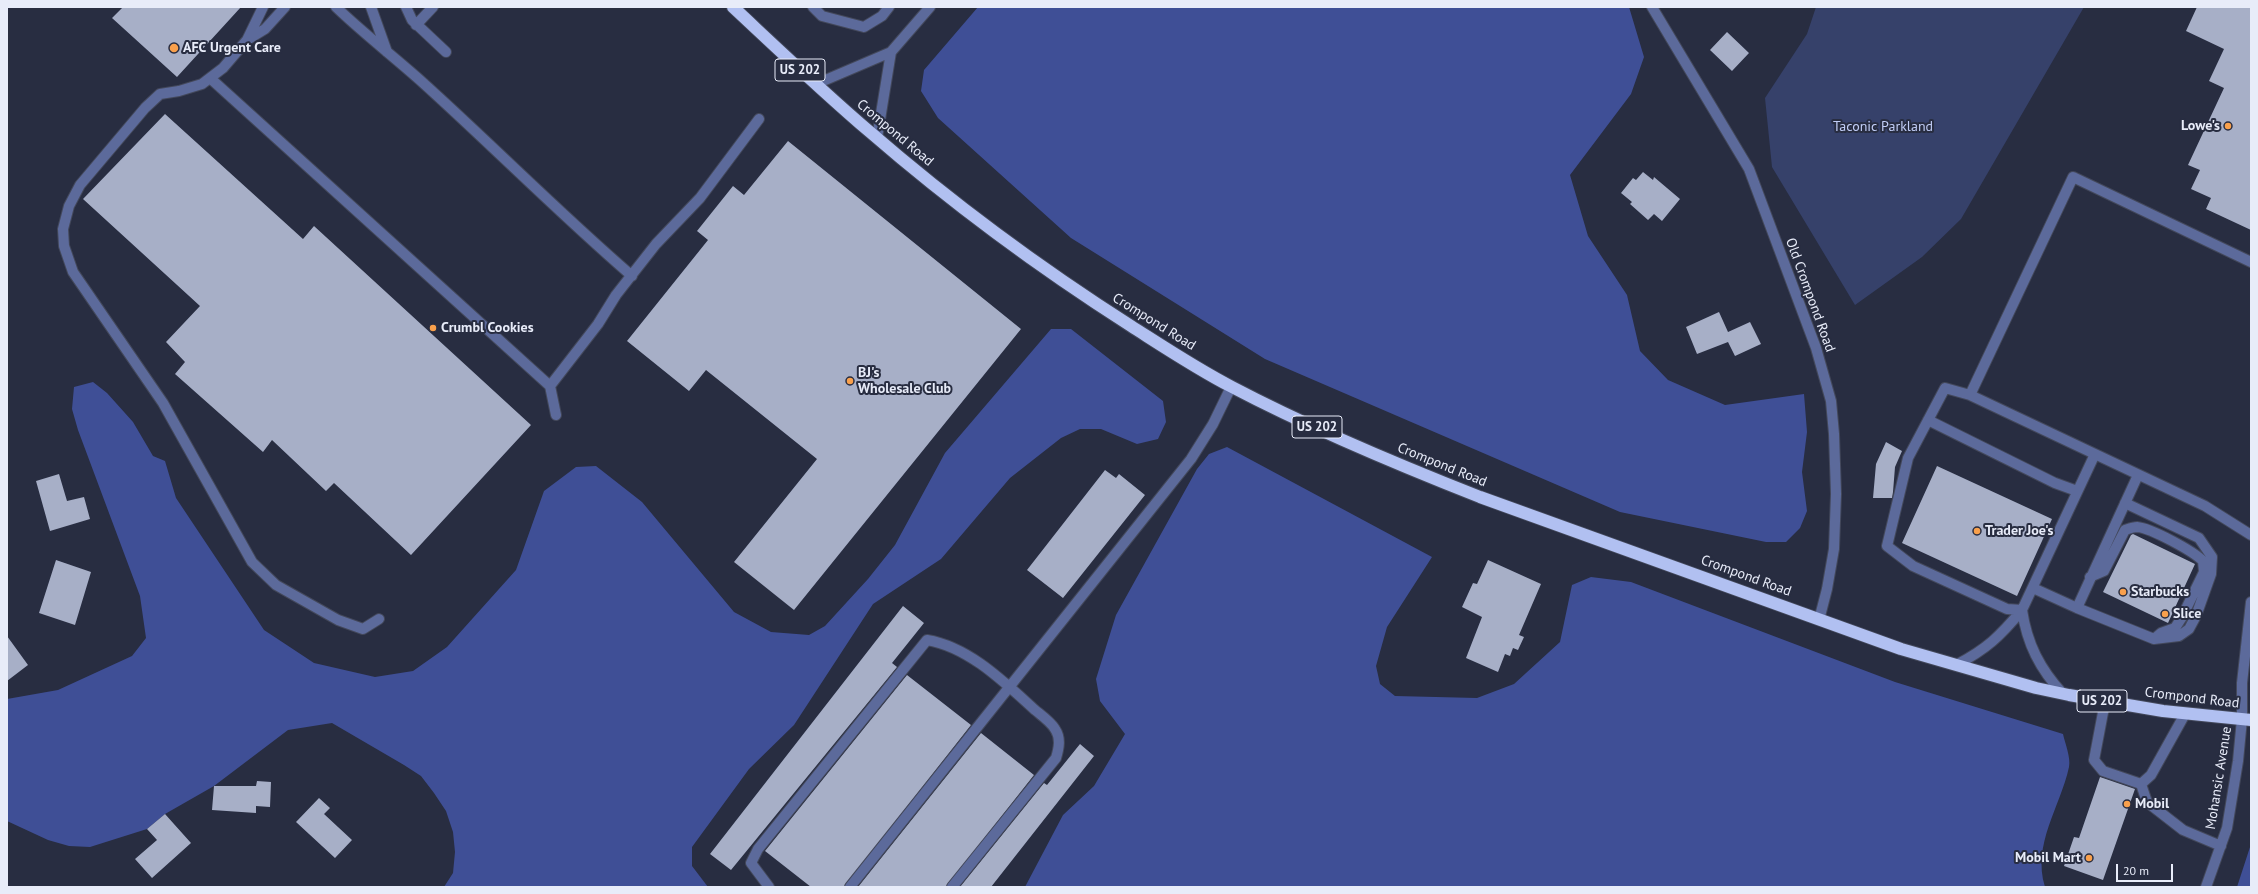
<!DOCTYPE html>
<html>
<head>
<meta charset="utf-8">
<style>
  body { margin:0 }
  #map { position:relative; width:2258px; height:894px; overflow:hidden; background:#282d41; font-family:"PT Sans",sans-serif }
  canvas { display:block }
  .frame { position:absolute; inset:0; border:8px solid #e8ecf9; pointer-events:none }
  .scale { position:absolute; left:2116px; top:864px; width:57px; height:18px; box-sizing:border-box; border:2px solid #e8ecf9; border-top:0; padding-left:5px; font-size:12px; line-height:14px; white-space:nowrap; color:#e8ecf9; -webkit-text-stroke:3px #282d41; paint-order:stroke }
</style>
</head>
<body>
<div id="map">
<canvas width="2258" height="894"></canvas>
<div class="frame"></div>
<div class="scale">20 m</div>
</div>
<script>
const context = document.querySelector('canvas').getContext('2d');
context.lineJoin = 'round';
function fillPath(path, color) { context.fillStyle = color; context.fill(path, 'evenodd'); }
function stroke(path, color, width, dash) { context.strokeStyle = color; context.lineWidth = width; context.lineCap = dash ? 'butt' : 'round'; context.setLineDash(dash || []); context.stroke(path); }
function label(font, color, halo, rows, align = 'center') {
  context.font = font + ' "PT Sans",sans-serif'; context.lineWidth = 4; context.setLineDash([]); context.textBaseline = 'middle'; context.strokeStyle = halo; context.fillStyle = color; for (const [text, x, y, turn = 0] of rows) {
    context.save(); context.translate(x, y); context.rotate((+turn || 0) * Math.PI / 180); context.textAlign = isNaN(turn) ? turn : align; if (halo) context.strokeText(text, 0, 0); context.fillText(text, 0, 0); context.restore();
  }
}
fillPath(new Path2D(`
  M1816,7H2084L1961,219L1922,257L1855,305L1772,167L1765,98L1807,34Z`), '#36416a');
fillPath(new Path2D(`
  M978,7H1629L1644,57L1631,94L1570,175L1588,236L1627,295L1640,351L1668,380L1725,405L1804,394L1807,432L1802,472L1807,511L1800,528L1786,542H1766L1620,512L1265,359L1071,238L938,118L921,91L924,70Z
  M1051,329H1071L1163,401L1166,422L1158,439L1137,444L1101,429H1080L1061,438L1010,478L941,559L873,604L794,725L749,769L692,847V866L708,887H444L453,873L455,852L453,832L446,811L434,793L421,776L404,765L332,723L288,730L214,786L165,814L147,829L90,847L69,846L48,840L7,821V699L58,690L132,656L146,638L140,596L78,430L72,409L74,387L93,382L107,393L133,422L153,456L165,461L176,498L264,630L314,663L375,677L413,671L447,647L516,570L544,491L576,467L596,466L642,502L734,612L771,632L809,635L825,626L868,579L895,545L945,453Z
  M1227,447L1432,557L1387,627L1376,666L1380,684L1395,696L1477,698L1514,684L1560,642L1572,585L1591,577L1631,582L1895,682L2063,734C2065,743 2071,758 2069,767C2060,808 2032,844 2045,887H1025L1063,815L1094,786L1125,734L1100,701L1096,679L1116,615L1197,469L1209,454Z
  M2251,844V887H2237Z`), '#3f4f96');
fillPath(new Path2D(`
  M123,7H241L177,77L112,18Z
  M2197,7H2251V230L2206,209L2211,198L2191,189L2200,170L2188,165L2224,88L2209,81L2224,49L2186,31Z
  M1727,32L1749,53L1732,71L1710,50Z
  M165,114L303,239L314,226L531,425L411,555L334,483L326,491L272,440L263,452L175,374L185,362L166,342L200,306L83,199Z
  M788,141L1021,329L794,610L734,562L817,459L706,370L689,391L627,341L708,240L697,231L733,186L744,195Z
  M1643,172L1653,180L1654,177L1680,199L1662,221L1654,214L1648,220L1630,204L1632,202L1621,193L1633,178L1636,180Z
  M1719,312L1728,332L1750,322L1761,344L1735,356L1728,342L1697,354L1686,327Z
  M1886,442L1902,451L1895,467L1893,492L1892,498H1873L1876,464Z
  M1937,466L2052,519L2017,596L1902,543Z
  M1105,470L1116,478L1119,474L1145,495L1063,598L1027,570Z
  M59,474L67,501L84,497L90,519L50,531L36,481Z
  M2133,534L2195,564L2168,623L2103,592L2131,535Z
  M56,560L91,572L75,625L39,613Z
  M1488,560L1541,584L1519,635L1524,637L1518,650L1513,648L1510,656L1505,654L1498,672L1466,658L1482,617L1462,607L1473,583L1477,584Z
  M903,606L924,623L892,663L897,667L731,870L710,854Z
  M7,636L28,665L7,681Z
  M907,675L971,725L844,887H811L765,851Z
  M981,733L1034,775L946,887H858Z
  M1080,744L1094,756L991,887H960L1044,783L1047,785Z
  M2100,777L2135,789L2103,880L2064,866L2074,837L2079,838Z
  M257,781L271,782L270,807L256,806V813L212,810L214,786H256Z
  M319,798L330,808L324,814L352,840L335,858L296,822Z
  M165,814L191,843L152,878L135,859L157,840L147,829Z`), '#a7afc7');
const minor = new Path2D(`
  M263,7L247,40L223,68L202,84L179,91L160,94L145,108L80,185L69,206L63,229L64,246L73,272L163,403L252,562L276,585L338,620L363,629L379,619
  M336,7C363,33 393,56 421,81C492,145 559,213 632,276
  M371,7L387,52
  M406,7L412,20L446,52
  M813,7L822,16L864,27L882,16L889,7
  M1652,7L1749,169L1816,348L1831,401L1834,434L1836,494L1834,549L1827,589L1819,620
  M416,25L433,7
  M247,40L265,29L285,7
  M210,78L550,386
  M816,84L891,52L930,7
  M877,138L891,52
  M1970,395L2073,177L2251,262
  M556,415L550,386L598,324L616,295L656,244L700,198L759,119
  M1928,420L2055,483L2077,491
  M2125,503L2199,538L2212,557L2211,574L2196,616L2189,629L2179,636L2154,639L2077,608L2138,475
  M2090,577L2104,571L2125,530C2128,529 2133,527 2137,527C2151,528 2193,551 2203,561L2204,572L2182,617L2175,628L2161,633L2154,639
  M2033,588L2077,608
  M2022,610L2007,609L1913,566L1887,546L1908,458L1945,388L1970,395L2205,506L2251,535
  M2022,610C2027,644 2040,669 2063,694
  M1956,665C1987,649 2000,636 2022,610L2095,454
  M2105,702L2094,760L2103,771L2141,784
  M2141,784L2147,802L2183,830L2221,846
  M2141,784L2151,775L2185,714
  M769,887L751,863L758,849L927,640C969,647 1004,682 1035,710C1041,715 1051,722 1055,729C1061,738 1059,748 1056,758L952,887
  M850,887L1191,459L1213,424L1231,387
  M2206,887L2227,828L2238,761L2242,719V683L2251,602`);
const highway = new Path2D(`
  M733,7C778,49 823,92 870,132C952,203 1040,268 1131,326C1164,347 1197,369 1232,387C1312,429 1396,464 1480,497L1901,649L2036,688L2069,695L2163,711L2251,720`);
stroke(minor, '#43485b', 12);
stroke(highway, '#43485b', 14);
stroke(minor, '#5c6a9b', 10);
stroke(highway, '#b1c0f1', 12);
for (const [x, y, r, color] of [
  [174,48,5,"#f9a04c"],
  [2228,126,4,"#f9a04c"],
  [433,328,4,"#f9a04c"],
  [850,381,4,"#f9a04c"],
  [1977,531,4,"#f9a04c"],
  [2123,592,4,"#f9a04c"],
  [2165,614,4,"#f9a04c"],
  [2127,804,4,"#f9a04c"],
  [2089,858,4,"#f9a04c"]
]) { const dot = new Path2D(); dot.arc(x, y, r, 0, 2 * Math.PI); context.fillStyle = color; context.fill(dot); stroke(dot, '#282d41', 1.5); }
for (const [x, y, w] of [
  [800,70,50],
  [1317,427,50],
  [2102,701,50]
]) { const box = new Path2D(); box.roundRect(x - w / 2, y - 11, w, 22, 3); context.fillStyle = '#282d41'; context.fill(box); stroke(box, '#e8ecf9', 1); }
label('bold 13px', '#e8ecf9', null, [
  ["US 202",800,70],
  ["US 202",1317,427],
  ["US 202",2102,701]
]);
label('bold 14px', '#e8ecf9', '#282d41', [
  ["AFC Urgent Care",183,48],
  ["Lowe's",2220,126,"right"],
  ["Crumbl Cookies",441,328],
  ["BJ's",858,373],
  ["Wholesale Club",858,389],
  ["Trader Joe's",1985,531],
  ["Starbucks",2131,592],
  ["Slice",2173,614],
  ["Mobil",2135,804],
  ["Mobil Mart",2081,858,"right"]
], 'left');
label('14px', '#c1cdf6', '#282d41', [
  ["Taconic Parkland",1883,127]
]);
label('14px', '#e8ecf9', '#282d41', [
  ["Crompond Road",895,133,40],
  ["Old Crompond Road",1810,295,70],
  ["Crompond Road",1154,322,32],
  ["Crompond Road",1442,465,22],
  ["Crompond Road",1746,576,20],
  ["Crompond Road",2192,698,7],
  ["Mohansic Avenue",2219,778,-81]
]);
</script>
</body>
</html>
